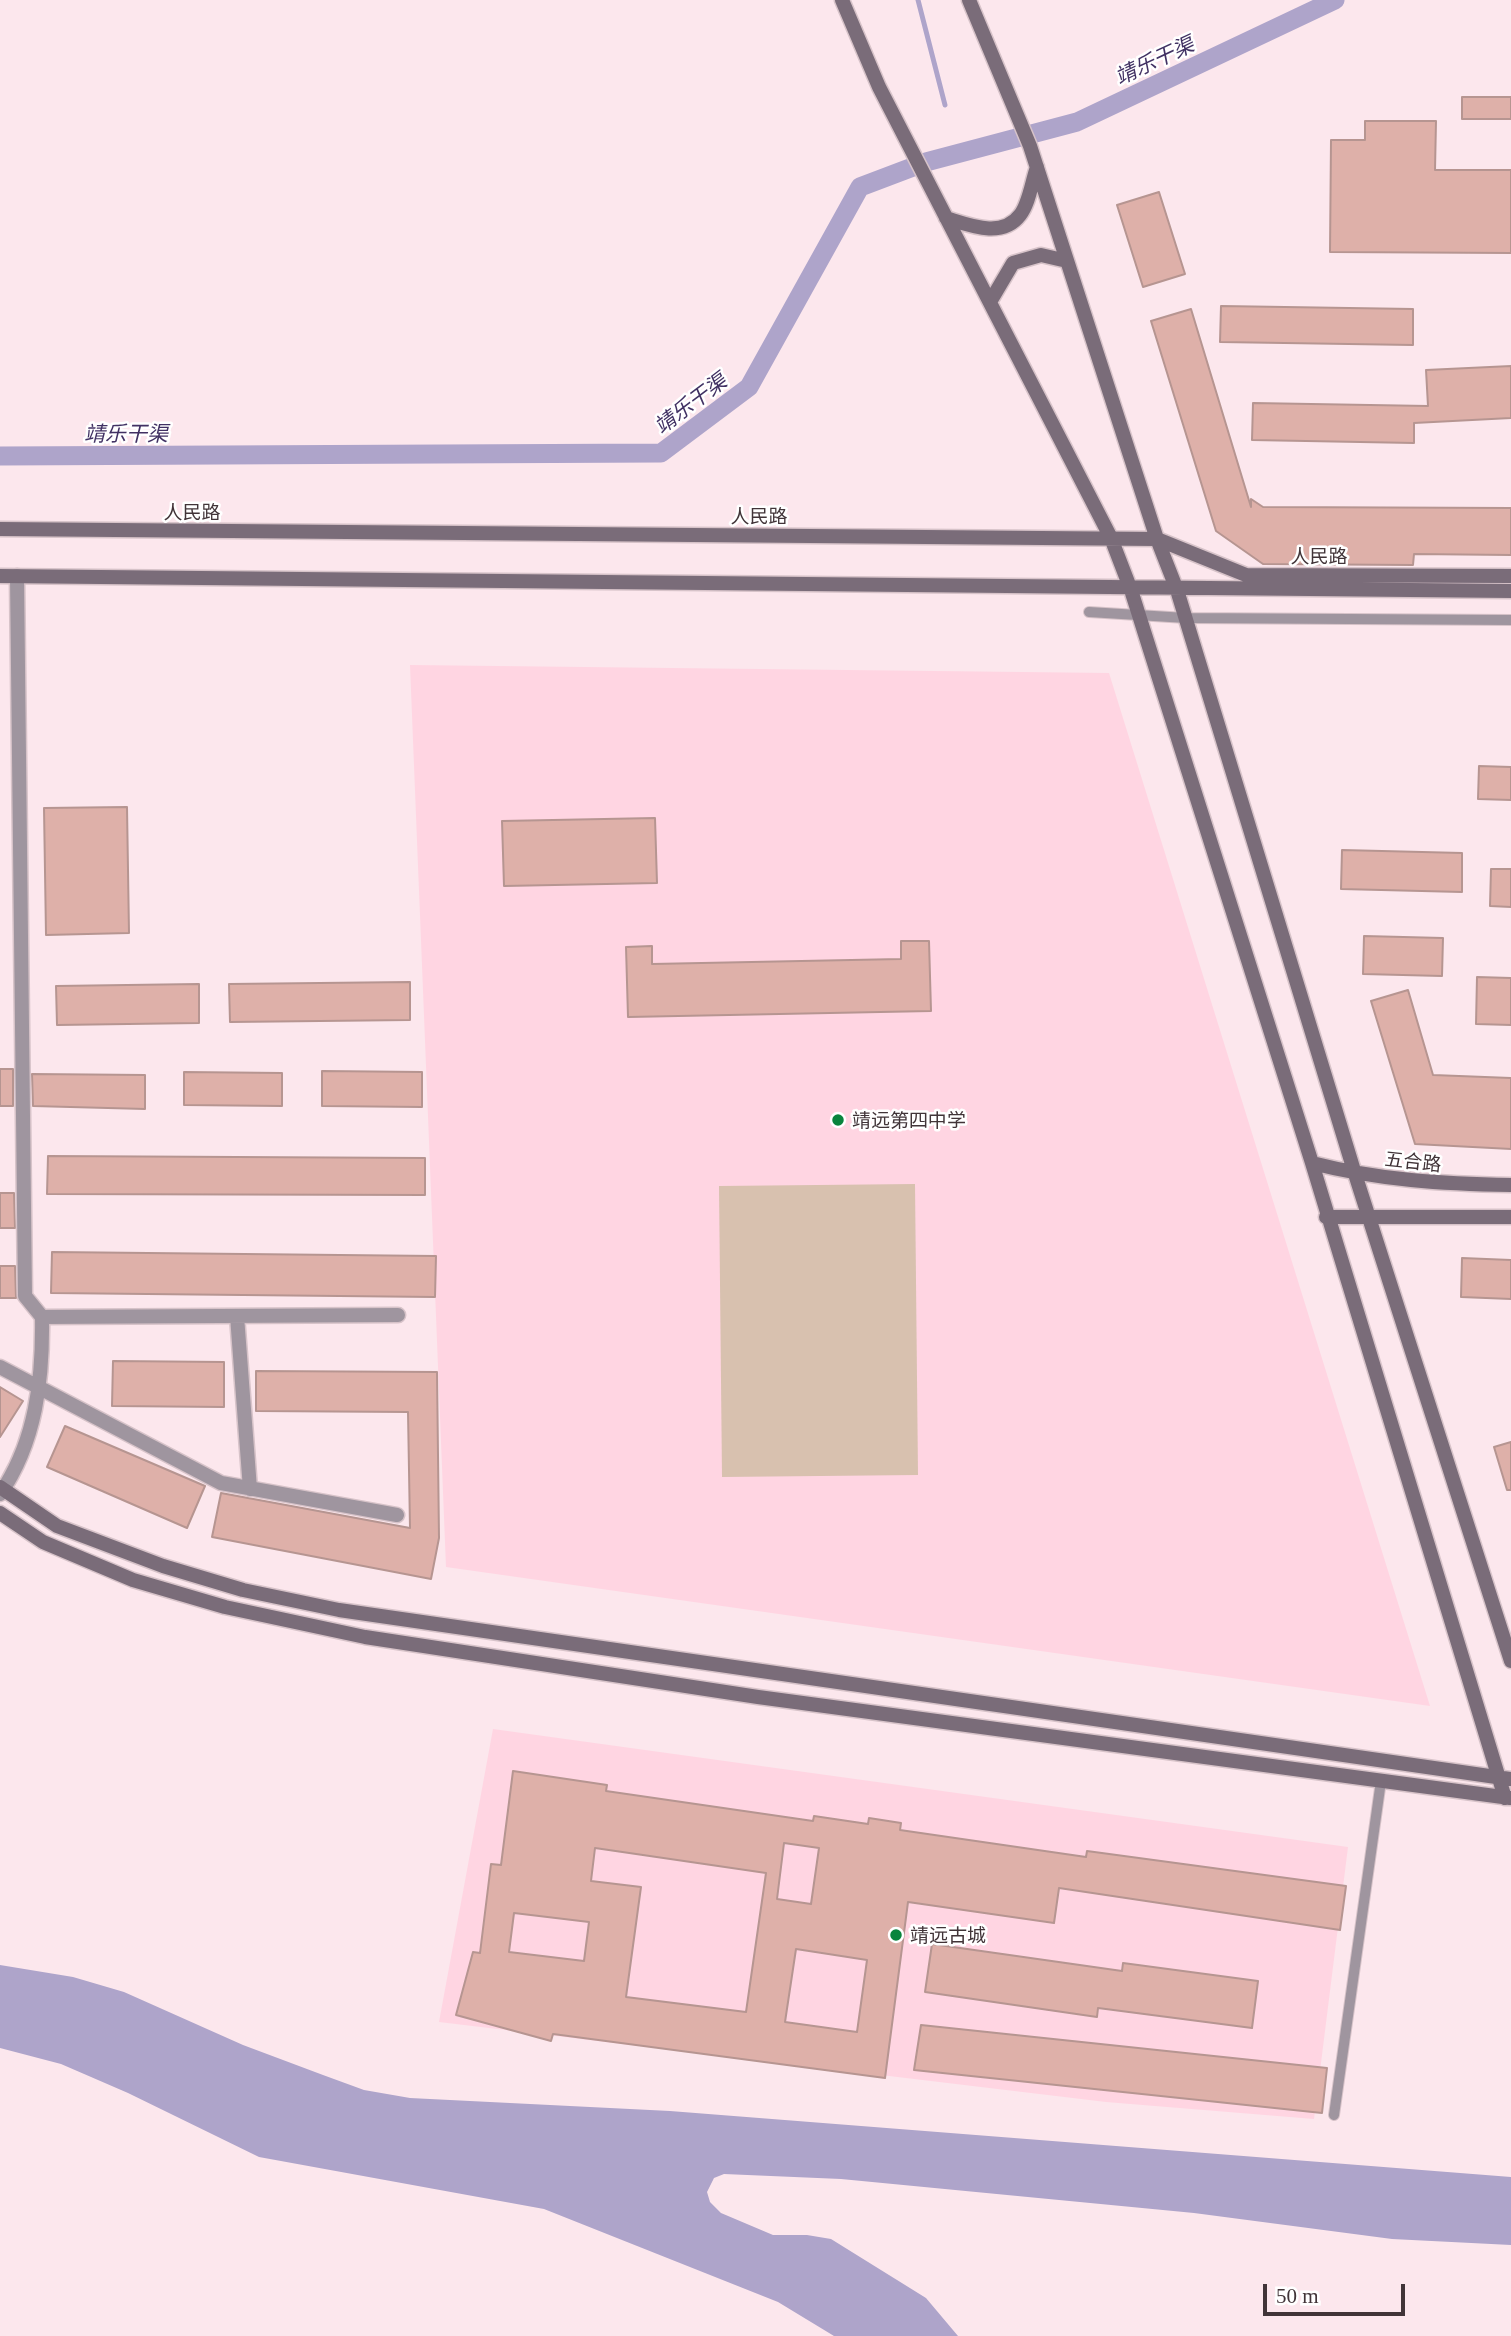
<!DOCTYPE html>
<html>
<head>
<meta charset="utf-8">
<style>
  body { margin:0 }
  #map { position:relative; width:1511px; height:2336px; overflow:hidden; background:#fce7ed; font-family:Georgia,serif }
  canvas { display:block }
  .scale { position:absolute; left:1263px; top:2284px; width:142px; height:32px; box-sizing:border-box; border:4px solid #413438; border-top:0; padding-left:9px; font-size:21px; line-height:24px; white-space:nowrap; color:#413438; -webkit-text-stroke:5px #fff; paint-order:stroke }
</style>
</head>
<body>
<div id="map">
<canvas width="1511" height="2336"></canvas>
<div class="scale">50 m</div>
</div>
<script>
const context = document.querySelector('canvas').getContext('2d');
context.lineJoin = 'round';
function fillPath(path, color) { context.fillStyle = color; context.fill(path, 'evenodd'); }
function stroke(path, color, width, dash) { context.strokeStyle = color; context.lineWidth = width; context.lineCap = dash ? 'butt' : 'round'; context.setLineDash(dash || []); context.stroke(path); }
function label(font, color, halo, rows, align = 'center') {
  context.font = font + ' Georgia,"Noto Sans SC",serif'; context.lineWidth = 5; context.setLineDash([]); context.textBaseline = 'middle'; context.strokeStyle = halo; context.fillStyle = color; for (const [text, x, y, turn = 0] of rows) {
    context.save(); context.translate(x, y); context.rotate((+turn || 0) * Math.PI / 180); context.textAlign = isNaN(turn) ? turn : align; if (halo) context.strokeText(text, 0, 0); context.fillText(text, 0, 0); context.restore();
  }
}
fillPath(new Path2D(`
  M410,665L1109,673L1430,1706L446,1567Z
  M493,1729L1348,1847L1314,2119L1106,2102L439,2022Z`), '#ffd5e2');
fillPath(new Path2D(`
  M915,1184L918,1475L722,1477L719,1186Z`), '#d8c1af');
fillPath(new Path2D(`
  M0,1965L73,1977L124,1992L243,2045L323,2075L364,2090L410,2098L670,2111L1511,2177V2245L1392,2239L1194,2213L841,2179L724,2174L714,2178L707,2192L710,2202L721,2213L773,2235H807L831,2239L926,2298L958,2336H834L778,2302L544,2209L259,2157L128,2093L61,2064L0,2048Z`), '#aea4ca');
stroke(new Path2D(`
  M918,0L945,105`), '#aea4ca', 5);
stroke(new Path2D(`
  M0,456L661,453L749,387L860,187L926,162L1077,122L1335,0`), '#aea4ca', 19);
const building = new Path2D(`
  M1462,97H1511V119H1462Z
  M1365,121H1436L1435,170H1511V253L1330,252L1331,140H1365Z
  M1159,192L1185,274L1143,287L1117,205Z
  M1221,306L1413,309V345L1220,342Z
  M1191,309L1251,507V499L1263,507L1511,508V555L1414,554L1413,565L1263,564L1216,531L1151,321Z
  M1511,366V418L1414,423V443L1252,440L1253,403L1428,406L1426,370Z
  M1479,766L1511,767V800L1478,799Z
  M127,807L129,933L46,935L44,808Z
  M655,818L657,883L504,886L502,821Z
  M1342,850L1462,853V892L1341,889Z
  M1491,869H1511V907L1490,906Z
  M1364,936L1443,938L1442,976L1363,974Z
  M901,941H929L931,1011L628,1017L626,947L652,946V964L901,959Z
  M1477,977L1511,978V1025L1476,1024Z
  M410,982V1020L230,1022L229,984Z
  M199,984V1023L57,1025L56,986Z
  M1408,990L1433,1075L1511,1078V1149L1415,1144L1371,1001Z
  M0,1069H13V1106H0Z
  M322,1071L422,1072V1107L322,1106Z
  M184,1072L282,1073V1106L184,1105Z
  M32,1074L145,1075V1109L33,1106Z
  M48,1156L425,1158V1195L47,1194Z
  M0,1193H14L15,1228H0Z
  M52,1252L436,1256L435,1297L51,1293Z
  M1462,1258L1511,1260V1299L1461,1297Z
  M0,1266H15L16,1298H0Z
  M113,1361L224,1362V1407L112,1406Z
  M256,1371L437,1372L439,1538L431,1579L212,1537L221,1493L410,1528L408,1412L256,1411Z
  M0,1387L23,1401L0,1437Z
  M65,1426L205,1486L187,1528L47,1467Z
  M1511,1442V1490H1507L1494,1447Z
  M513,1771L607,1785L606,1791L813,1821L814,1816L868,1824L869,1818L901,1823L900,1830L1086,1857L1087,1851L1346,1886L1340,1930L1059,1888L1054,1923L908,1902L885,2078L553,2034L551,2041L456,2015L473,1952L480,1953L491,1864L501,1865ZM784,1843L819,1848L811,1904L777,1899ZM595,1848L766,1873L746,2012L626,1997L641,1887L591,1881ZM514,1913L589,1922L584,1961L509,1952ZM796,1949L867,1960L857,2032L785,2022Z
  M932,1944L1122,1971L1123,1963L1258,1981L1252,2028L1098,2008L1097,2017L925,1992Z
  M921,2025L1327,2068L1322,2113L914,2070Z`);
fillPath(building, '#deb0a9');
stroke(building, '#b69591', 2);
const lane = new Path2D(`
  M1089,612L1186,618L1511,620
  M1334,2115L1381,1781`);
const street = new Path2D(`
  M17,576L25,1296L42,1317L398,1315
  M237,1316L250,1489
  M0,1367L221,1483L397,1515
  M0,1494C36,1442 43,1379 42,1317`);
const secondary = new Path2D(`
  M842,0L879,87L1111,538L1131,590L1312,1163L1505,1798
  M969,0L1030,146L1157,539L1177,590L1355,1174L1511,1661
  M946,218C969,225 1002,239 1020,215C1029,204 1032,181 1037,167
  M990,302L1013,263L1041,255L1067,261
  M0,529L1157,539L1246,575L1511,576
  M0,576L1511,591
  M1312,1163C1378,1180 1444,1184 1511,1185
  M1326,1217H1511
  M0,1487L57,1526L163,1566L243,1590L339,1610L1510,1779
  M0,1513L43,1542L133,1580L225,1607L365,1637L758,1697L1510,1798`);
stroke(lane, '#d7c3c9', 12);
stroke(street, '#d7c3c9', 17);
stroke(secondary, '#d7c3c9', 17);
stroke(lane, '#9f959f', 10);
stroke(street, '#9f959f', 14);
stroke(secondary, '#7a6c79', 14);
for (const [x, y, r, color] of [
  [838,1120,7,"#09843d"],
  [896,1935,7,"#09843d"]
]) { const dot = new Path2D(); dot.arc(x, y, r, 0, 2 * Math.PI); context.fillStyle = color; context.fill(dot); stroke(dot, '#fff', 2.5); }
label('19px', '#413438', '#fff', [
  ["人民路",192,512],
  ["人民路",759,516],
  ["人民路",1319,556],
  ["五合路",1413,1161,6]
]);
label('19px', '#413438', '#fff', [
  ["靖远第四中学",852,1120],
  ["靖远古城",910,1935]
], 'left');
label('italic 21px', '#413163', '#fff', [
  ["靖乐干渠",1154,60,-25],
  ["靖乐干渠",690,403,-37],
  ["靖乐干渠",126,433]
]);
</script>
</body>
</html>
